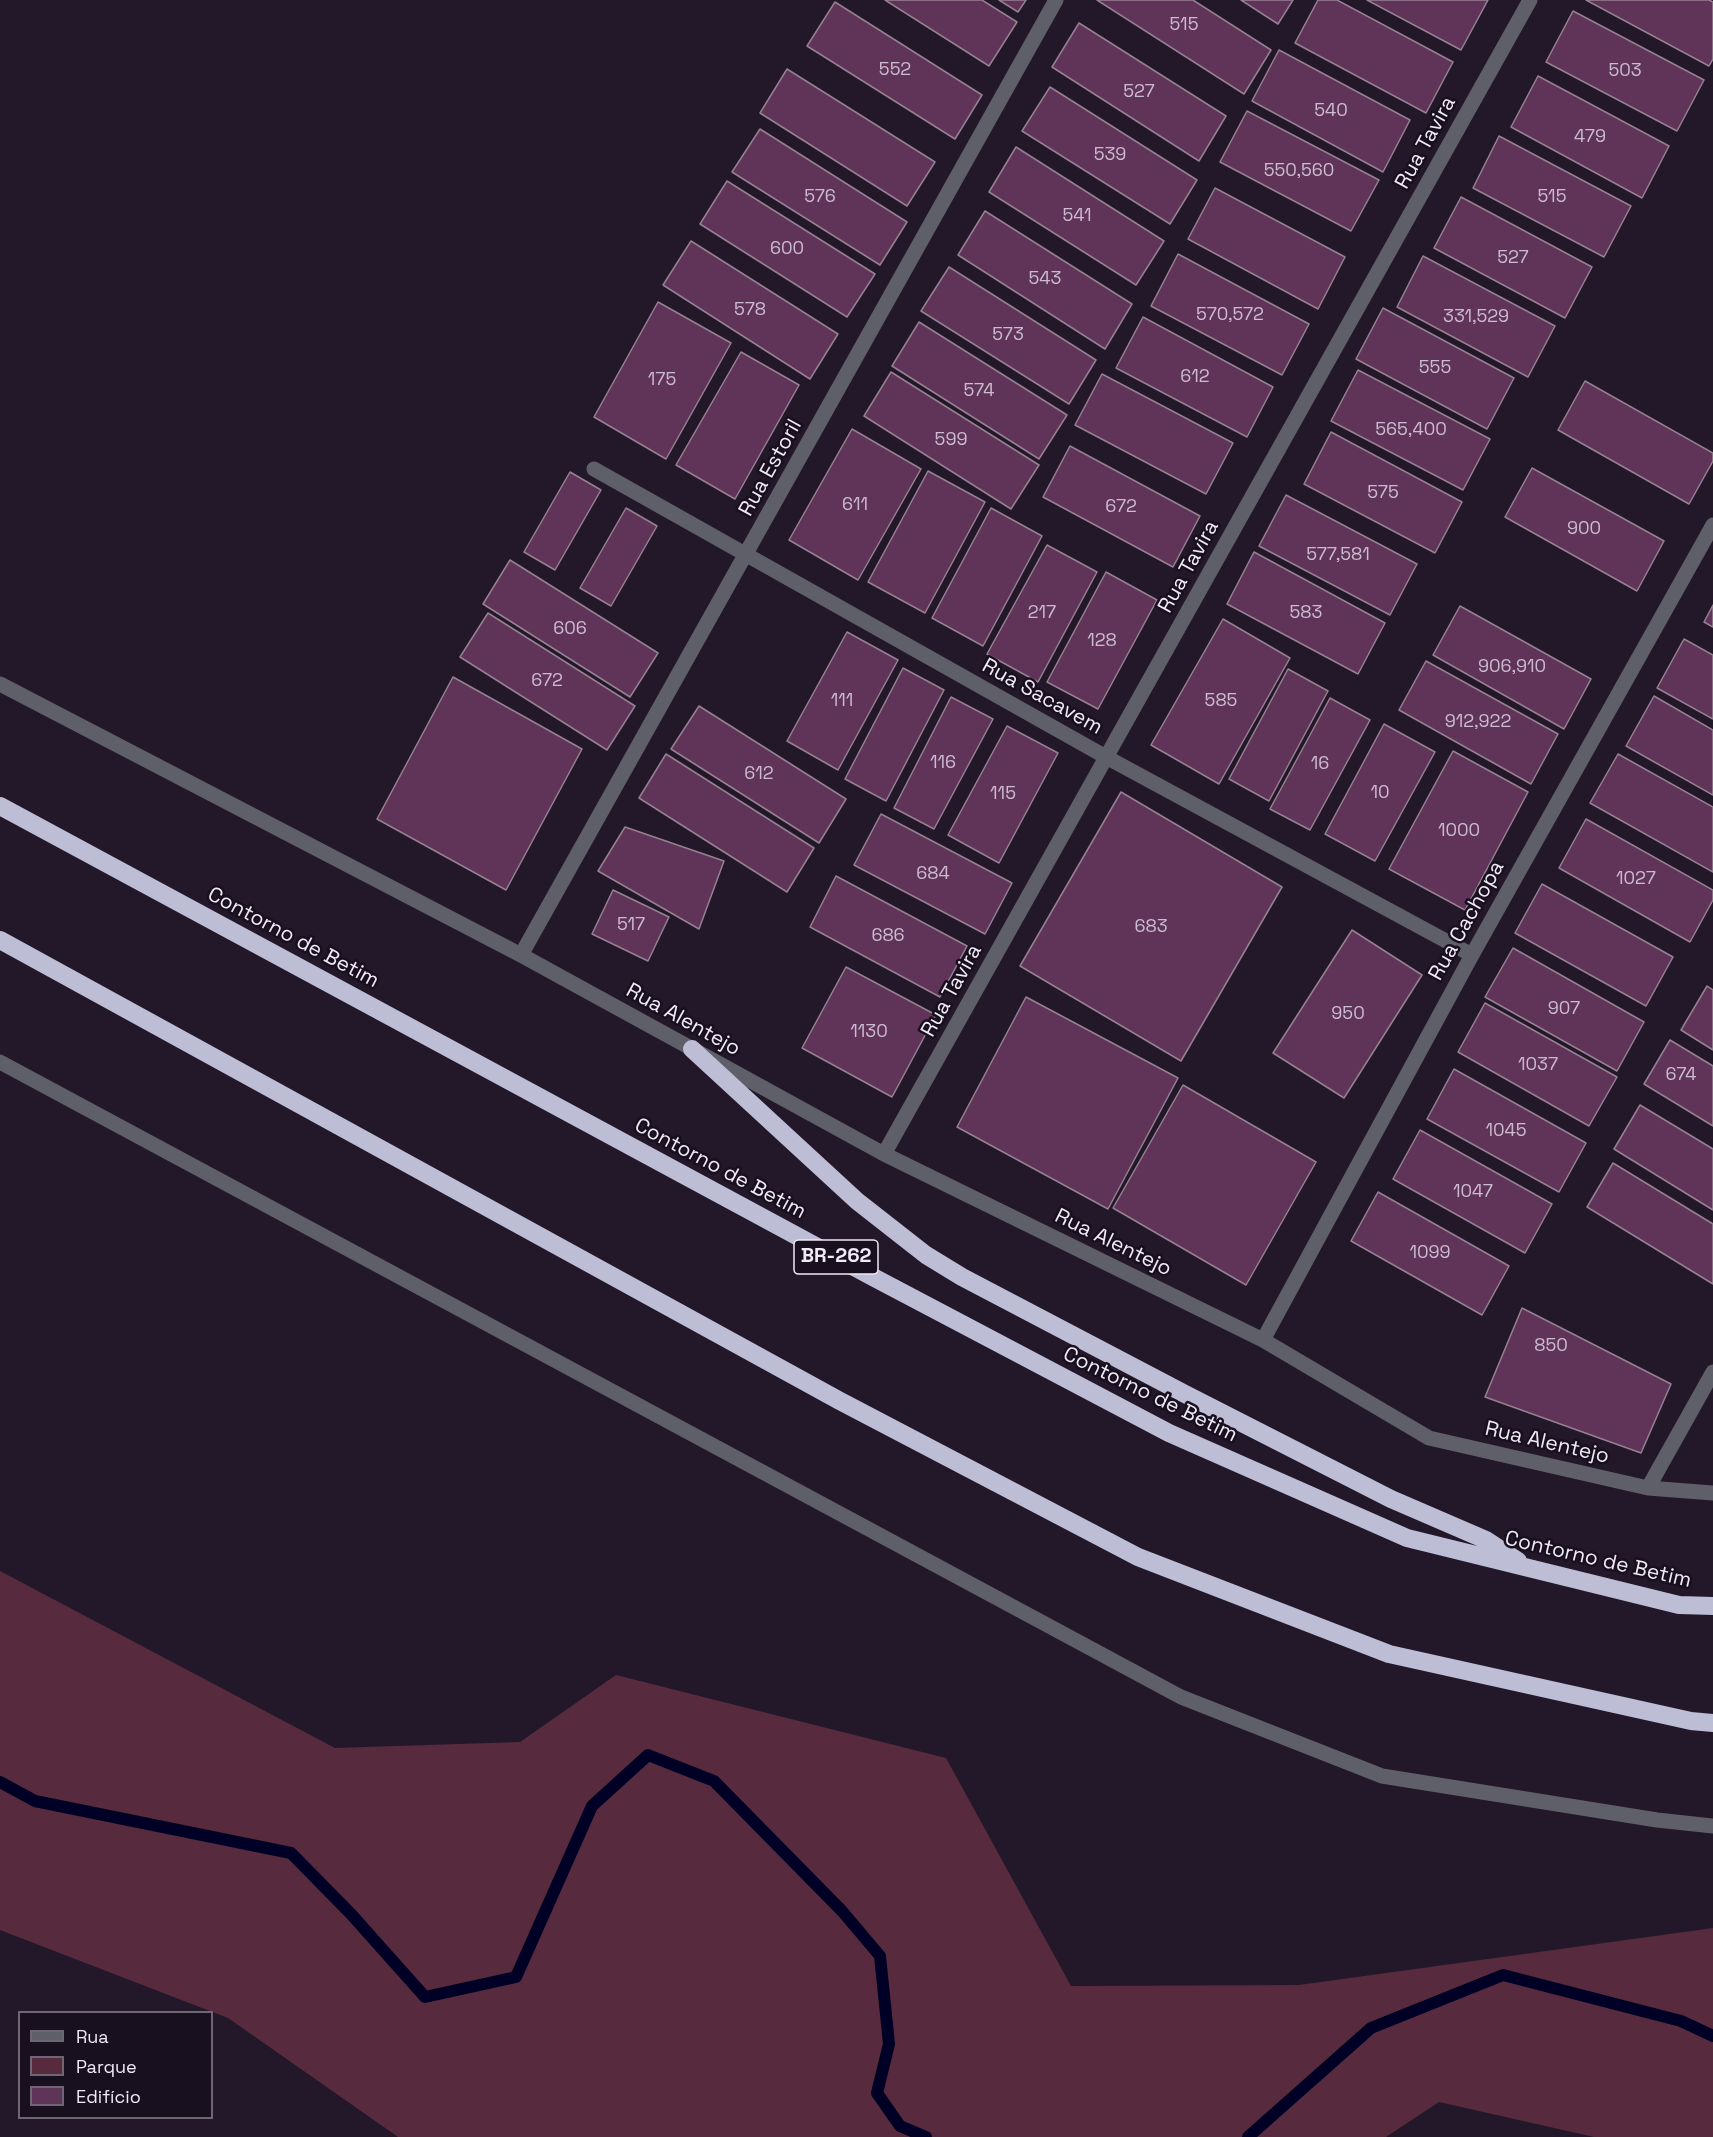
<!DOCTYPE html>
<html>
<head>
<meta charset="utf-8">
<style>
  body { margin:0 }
  #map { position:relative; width:1713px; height:2137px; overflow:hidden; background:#221829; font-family:"Space Grotesk",sans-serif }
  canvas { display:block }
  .legend { position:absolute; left:18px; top:2011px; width:195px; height:108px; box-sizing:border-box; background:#180f1f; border:2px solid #6e6675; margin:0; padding:8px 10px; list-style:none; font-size:18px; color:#f0e9f6 }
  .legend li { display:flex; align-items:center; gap:12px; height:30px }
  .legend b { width:30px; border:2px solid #6e6675 }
</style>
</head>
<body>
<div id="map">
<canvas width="1713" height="2137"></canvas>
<ul class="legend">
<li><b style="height:8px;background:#5f5f69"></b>Rua</li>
<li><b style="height:16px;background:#582a3d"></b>Parque</li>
<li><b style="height:16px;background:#603359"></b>Edifício</li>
</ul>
</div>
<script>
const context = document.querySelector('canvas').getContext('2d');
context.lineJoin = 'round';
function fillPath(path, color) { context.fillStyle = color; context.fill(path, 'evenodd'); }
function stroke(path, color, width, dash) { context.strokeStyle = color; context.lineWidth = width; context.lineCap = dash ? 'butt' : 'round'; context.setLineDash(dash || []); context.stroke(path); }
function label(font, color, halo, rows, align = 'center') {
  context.font = font + ' "Space Grotesk",sans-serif'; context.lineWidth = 5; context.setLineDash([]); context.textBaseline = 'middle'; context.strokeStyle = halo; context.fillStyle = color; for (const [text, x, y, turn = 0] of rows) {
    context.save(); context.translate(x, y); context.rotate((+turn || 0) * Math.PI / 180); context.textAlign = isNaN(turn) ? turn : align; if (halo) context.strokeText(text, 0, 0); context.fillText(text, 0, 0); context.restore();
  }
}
fillPath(new Path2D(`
  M0,1571L335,1748L520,1742L616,1675L946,1758L1071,1986L1299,1985L1713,1928V2137H1594L1439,2102L1386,2137H398L228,2018L0,1930Z`), '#582a3d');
stroke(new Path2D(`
  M0,1782L35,1801L291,1853L351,1914L425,1997L516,1977L592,1806L648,1755L714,1781L842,1911L880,1956L889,2044L877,2093L900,2126L926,2137
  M1248,2137L1371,2028L1503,1975L1681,2021L1713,2036`), '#000026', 12);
const building = new Path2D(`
  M885,0H982L1017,22L989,66Z
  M999,0H1026L1018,12Z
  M1097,0H1193L1271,50L1244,94Z
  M1241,0H1293L1278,24Z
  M1318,0H1337L1453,62L1426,113L1295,43Z
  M1367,0H1488L1461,50Z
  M1586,0H1709L1713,2V59L1709,66Z
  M835,2L982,95L955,139L807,46Z
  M1573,11L1704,80L1677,131L1546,62Z
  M1079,23L1226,116L1199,161L1052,67Z
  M1279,50L1410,120L1383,172L1252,101Z
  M787,69L935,162L907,206L760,113Z
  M1538,76L1669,146L1642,198L1511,127Z
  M1050,87L1197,180L1170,224L1022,131Z
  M1247,111L1379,180L1351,231L1220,162Z
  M760,129L907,222L880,265L732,172Z
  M1499,136L1631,206L1604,257L1473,188Z
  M1016,147L1164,241L1136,285L989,192Z
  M727,181L875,274L847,317L700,224Z
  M1215,188L1345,257L1318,309L1188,239Z
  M1461,197L1592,267L1565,318L1434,248Z
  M985,211L1132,304L1105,349L958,255Z
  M691,241L838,334L810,379L663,285Z
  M1178,254L1309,324L1282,375L1151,306Z
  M1423,256L1555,326L1528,377L1397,307Z
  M949,267L1096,360L1069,404L921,311Z
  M658,302L731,343L666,459L594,417Z
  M1383,308L1514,378L1487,429L1356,359Z
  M1143,317L1273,387L1247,437L1116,368Z
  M919,322L1067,415L1039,459L892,366Z
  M741,352L799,385L735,499L676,465Z
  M1358,370L1490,439L1463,490L1331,421Z
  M891,372L1039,465L1011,509L864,416Z
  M1102,374L1233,443L1206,494L1075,425Z
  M1585,381L1713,453V461L1689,504L1558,430Z
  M852,429L921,469L858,580L789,540Z
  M1331,432L1462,502L1435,553L1304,484Z
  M1070,446L1200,516L1173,567L1043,497Z
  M1532,468L1664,541L1637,591L1505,517Z
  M928,471L985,502L925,613L868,582Z
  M570,472L601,490L555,570L524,552Z
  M1286,495L1417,564L1390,615L1259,546Z
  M626,508L657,526L611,606L580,588Z
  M991,508L1042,536L983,646L932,618Z
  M1047,545L1097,572L1038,682L987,654Z
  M1254,552L1385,623L1358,674L1227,604Z
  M510,560L658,653L630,697L483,604Z
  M1106,572L1157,600L1098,709L1047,682Z
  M1713,605V627L1704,622Z
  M1460,606L1591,679L1564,729L1433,655Z
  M488,613L635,706L607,750L460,657Z
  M1223,619L1290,658L1219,784L1151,745Z
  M847,632L898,660L838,770L787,741Z
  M1684,639L1713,655V719L1657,688Z
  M1426,661L1558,734L1531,784L1399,710Z
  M903,668L944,690L886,801L845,779Z
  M1288,669L1328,691L1269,801L1229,779Z
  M453,677L582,749L506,890L377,819Z
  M1654,696L1713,730V795L1626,746Z
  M951,697L993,719L934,829L894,808Z
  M1330,698L1370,720L1310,830L1270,809Z
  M699,706L846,799L819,843L671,749Z
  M1384,724L1435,752L1375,861L1325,834Z
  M1007,726L1058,753L999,863L948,835Z
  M1453,751L1528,792L1465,910L1389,869Z
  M666,754L814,848L787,892L639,798Z
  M1618,754L1713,807V872L1590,803Z
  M1121,792L1282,887L1181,1061L1020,966Z
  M881,814L1012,883L985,934L854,865Z
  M1586,819L1713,890V900L1690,942L1559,868Z
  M625,827L724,861L699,929L598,871Z
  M836,876L967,946L940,997L810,927Z
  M1542,884L1673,957L1646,1006L1515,933Z
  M613,890L669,917L648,961L592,934Z
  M1352,930L1422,975L1344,1098L1273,1053Z
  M1513,948L1644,1022L1617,1071L1485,997Z
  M846,967L936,1015L892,1097L802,1048Z
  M1707,986L1713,990V1050L1681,1030Z
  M1026,997L1178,1078L1108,1209L957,1127Z
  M1485,1003L1617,1077L1589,1126L1458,1052Z
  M1670,1040L1713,1066V1126L1644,1084Z
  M1454,1069L1586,1143L1559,1192L1427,1119Z
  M1183,1085L1316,1162L1246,1285L1113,1208Z
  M1640,1105L1713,1149V1210L1614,1149Z
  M1420,1130L1552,1204L1525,1253L1393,1179Z
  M1613,1163L1713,1224V1284L1587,1207Z
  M1378,1192L1509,1266L1482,1315L1351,1241Z
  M1522,1308L1671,1384L1641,1453L1485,1397Z`);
fillPath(building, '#603359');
stroke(building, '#968192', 1.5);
stroke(new Path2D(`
  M594,469L1106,757L1472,955
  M0,684L521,955L884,1154L1263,1340L1429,1438L1648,1488L1713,1493
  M521,955L1056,0
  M0,1062L1181,1697L1382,1776L1657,1820L1713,1826
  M884,1154L1530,0
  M1263,1340L1472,955L1713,525
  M1648,1488L1713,1372`), '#5f5f69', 15);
stroke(new Path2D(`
  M0,806L871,1276L1169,1433L1407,1538L1679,1605L1713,1606
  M0,940L840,1401L1138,1557L1389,1654L1691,1721L1713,1723
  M692,1049L857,1201L926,1255L962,1277L1185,1394L1391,1499L1486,1540L1518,1561`), '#bdbdd6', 18);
label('18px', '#ccbccf', null, [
  ["515",1184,25],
  ["552",895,70],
  ["503",1625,71],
  ["527",1139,92],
  ["540",1331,111],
  ["479",1590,137],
  ["539",1110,155],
  ["550,560",1299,171],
  ["576",820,197],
  ["515",1552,197],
  ["541",1077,216],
  ["600",787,249],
  ["527",1513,258],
  ["543",1045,279],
  ["578",750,310],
  ["570,572",1230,315],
  ["331,529",1476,317],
  ["573",1008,335],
  ["555",1435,368],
  ["612",1195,377],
  ["175",662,380],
  ["574",979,391],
  ["565,400",1411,430],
  ["599",951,440],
  ["575",1383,493],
  ["611",855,505],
  ["672",1121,507],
  ["900",1584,529],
  ["577,581",1338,555],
  ["217",1042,613],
  ["583",1306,613],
  ["606",570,629],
  ["128",1102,641],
  ["906,910",1512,667],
  ["672",547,681],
  ["111",842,701],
  ["585",1221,701],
  ["912,922",1478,722],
  ["116",943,763],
  ["16",1320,764],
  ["612",759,774],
  ["10",1380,793],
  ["115",1003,794],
  ["1000",1459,831],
  ["684",933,874],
  ["1027",1636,879],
  ["517",631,925],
  ["683",1151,927],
  ["686",888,936],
  ["907",1564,1009],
  ["950",1348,1014],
  ["1130",869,1032],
  ["1037",1538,1065],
  ["674",1681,1075],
  ["1045",1506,1131],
  ["1047",1473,1192],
  ["1099",1430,1253],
  ["850",1551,1346]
]);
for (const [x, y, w] of [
  [836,1257,84]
]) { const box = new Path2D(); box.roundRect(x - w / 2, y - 17, w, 34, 4.5); context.fillStyle = '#180f1f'; context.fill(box); stroke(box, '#f0e9f6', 1.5); }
label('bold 20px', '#f0e9f6', null, [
  ["BR-262",836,1257]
]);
label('21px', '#f0e9f6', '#180f1f', [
  ["Rua Tavira",1426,143,-61],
  ["Rua Estoril",771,468,-61],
  ["Rua Tavira",1189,567,-61],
  ["Rua Sacavem",1042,697,29],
  ["Rua Cachopa",1467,921,-61],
  ["Contorno de Betim",293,938,28],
  ["Rua Tavira",952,991,-61],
  ["Rua Alentejo",683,1020,29],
  ["Contorno de Betim",720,1169,28],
  ["Rua Alentejo",1113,1243,26],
  ["Contorno de Betim",1150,1395,26],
  ["Rua Alentejo",1547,1443,13],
  ["Contorno de Betim",1598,1560,13]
]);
</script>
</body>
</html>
